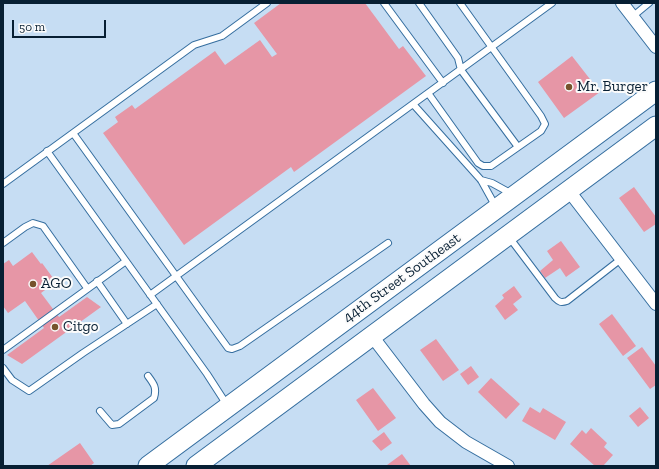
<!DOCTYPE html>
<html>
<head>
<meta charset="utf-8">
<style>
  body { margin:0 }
  #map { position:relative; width:659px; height:469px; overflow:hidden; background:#c6ddf3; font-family:"Zilla Slab",serif }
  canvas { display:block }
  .frame { position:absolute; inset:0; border:4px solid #071f33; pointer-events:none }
  .scale { position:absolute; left:12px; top:20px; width:94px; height:18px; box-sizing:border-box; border:2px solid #071f33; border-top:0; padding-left:5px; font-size:12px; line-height:14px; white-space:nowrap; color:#071f33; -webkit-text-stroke:3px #fbfbfb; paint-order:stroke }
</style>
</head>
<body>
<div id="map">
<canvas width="659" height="469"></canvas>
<div class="frame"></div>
<div class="scale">50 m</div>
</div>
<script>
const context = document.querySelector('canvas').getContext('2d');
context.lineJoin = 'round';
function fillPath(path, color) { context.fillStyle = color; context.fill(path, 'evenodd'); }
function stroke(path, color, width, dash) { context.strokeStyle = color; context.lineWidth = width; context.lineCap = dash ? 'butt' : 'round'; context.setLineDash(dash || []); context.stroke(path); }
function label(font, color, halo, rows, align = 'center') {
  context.font = font + ' "Zilla Slab",serif'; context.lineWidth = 4; context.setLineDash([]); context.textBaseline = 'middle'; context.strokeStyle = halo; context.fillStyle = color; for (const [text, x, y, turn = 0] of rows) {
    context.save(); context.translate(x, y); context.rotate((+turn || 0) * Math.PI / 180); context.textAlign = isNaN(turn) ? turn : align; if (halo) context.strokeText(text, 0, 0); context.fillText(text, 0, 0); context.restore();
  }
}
fillPath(new Path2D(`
  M281,3H365L399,49L403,46L426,76L294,172L291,167L184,245L103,133L118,122L115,117L132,105L135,109L215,51L225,65L260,40L272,57L277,54L254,23Z
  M572,56L600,92L564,118L538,82Z
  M634,187L656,217V224L644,232L619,198Z
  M561,241L580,267L566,277L560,268L545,278L540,271L553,260L547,251Z
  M32,252L41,264L42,263L56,282L41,293L59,317L87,297L101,307L22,364L7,355L44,328L25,301L8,313L3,306V264L9,260L13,266Z
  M514,286L522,297L513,304L518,310L505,320L495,306L504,298L502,295Z
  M612,314L636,346L623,356L599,324Z
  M436,339L459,370L443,381L420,350Z
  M642,347L656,366V385L650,389L627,358Z
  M471,366L479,377L468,385L460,374Z
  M491,378L520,404L506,419L478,392Z
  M373,388L396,418L378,431L356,400Z
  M530,407L540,413L543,408L566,422L555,440L522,421Z
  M640,407L649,418L638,427L629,416Z
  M591,428L607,443L604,447L613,455L603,466H595L570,444L582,430L586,434Z
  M384,432L392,443L381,451L372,441Z
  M80,443L94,463L90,466H47Z
  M402,454L411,466H388L387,465Z`), '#e696a6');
const service = new Path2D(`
  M384,3L443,83
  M419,3L458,58L461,70L518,147
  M632,17L649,3
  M428,93L478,163L483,166H491L541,131L545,124L541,116L460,3
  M413,104L481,180L496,207
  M73,133L228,348L232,349L240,346L388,243
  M47,151L207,374L227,405
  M481,180L492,183L512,194
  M3,184L194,45L222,36L267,3
  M509,237L555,298C559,302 561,303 567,301L621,259
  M3,243L25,227L33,223L43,226L87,288
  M97,281L127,324
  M150,295L552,3
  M3,350L126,261
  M3,368L12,380L29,391L83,353L157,304
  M100,411L112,425L119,424L154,398C157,388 154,384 148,376`);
const minor = new Path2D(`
  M622,3L656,47
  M569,191L656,304
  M372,336L424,404L440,422L466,442L508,466`);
const primary = new Path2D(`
  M148,466L656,91
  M196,466L656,126`);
stroke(service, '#356e9f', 8);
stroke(minor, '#356e9f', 14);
stroke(primary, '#356e9f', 21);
stroke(service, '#fff', 6);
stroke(minor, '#fff', 12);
stroke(primary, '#fff', 19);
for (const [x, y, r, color] of [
  [569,87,4,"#76532c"],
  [33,284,4,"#76532c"],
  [55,327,4,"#76532c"]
]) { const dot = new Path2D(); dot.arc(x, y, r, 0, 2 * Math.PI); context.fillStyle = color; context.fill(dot); stroke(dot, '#fbfbfb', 1.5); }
label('15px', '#071f33', '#fbfbfb', [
  ["Mr. Burger",577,87],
  ["AGO",41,284],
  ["Citgo",63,327]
], 'left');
label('15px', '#071f33', '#fbfbfb', [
  ["44th Street Southeast",402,278,-36]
]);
</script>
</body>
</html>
